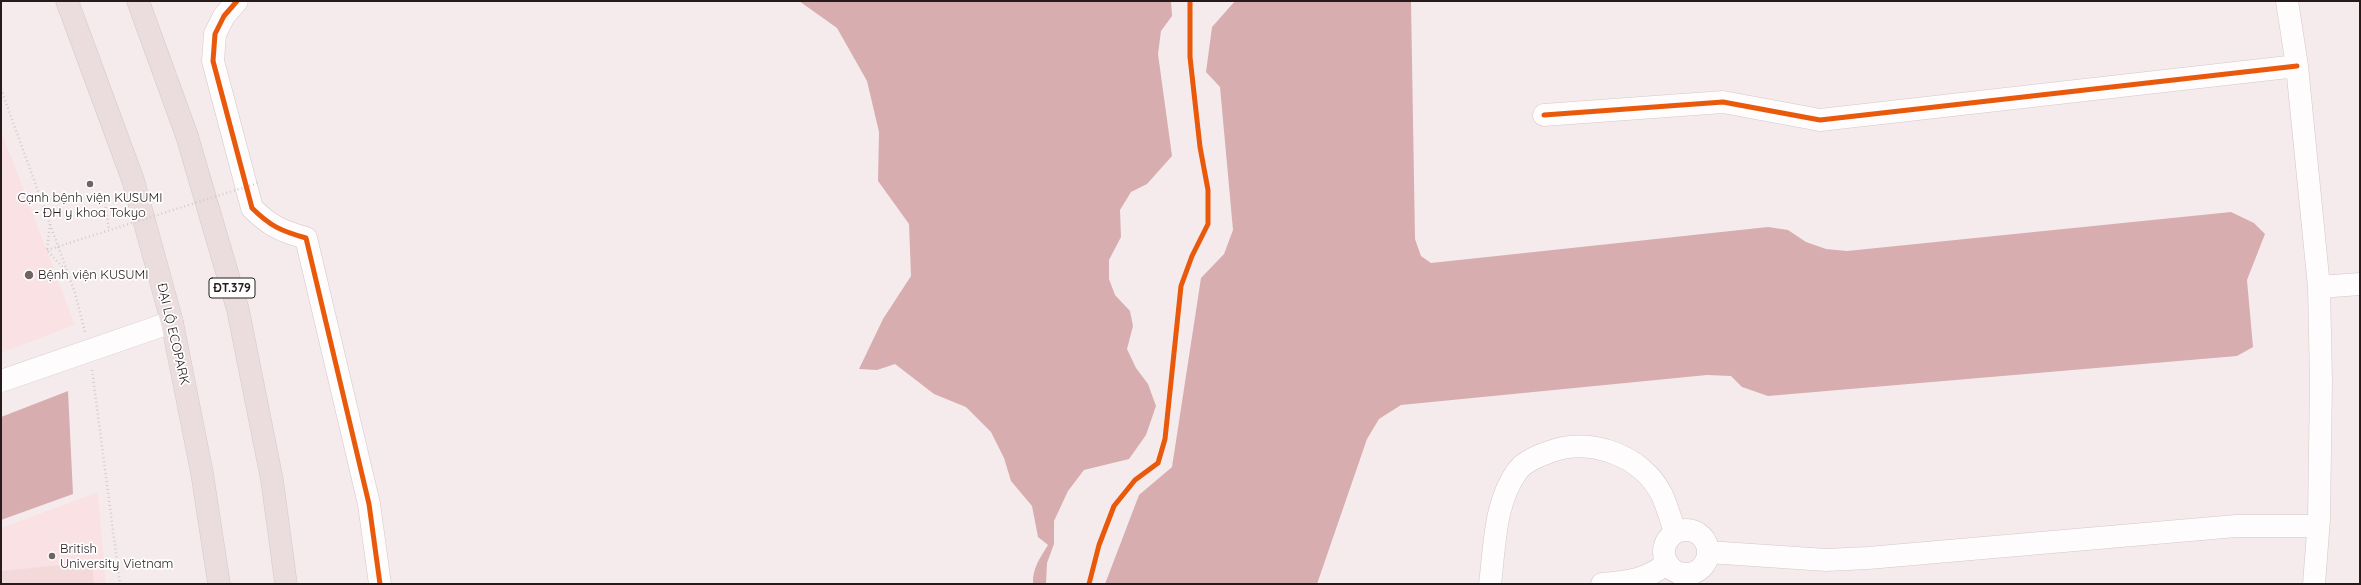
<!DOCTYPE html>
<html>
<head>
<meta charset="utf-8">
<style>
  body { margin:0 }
  #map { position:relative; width:2361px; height:585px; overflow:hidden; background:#f6ebec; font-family:Quicksand,sans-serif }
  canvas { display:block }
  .frame { position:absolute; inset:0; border:2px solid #261a1b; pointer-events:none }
</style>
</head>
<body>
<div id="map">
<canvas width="2361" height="585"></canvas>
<div class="frame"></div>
</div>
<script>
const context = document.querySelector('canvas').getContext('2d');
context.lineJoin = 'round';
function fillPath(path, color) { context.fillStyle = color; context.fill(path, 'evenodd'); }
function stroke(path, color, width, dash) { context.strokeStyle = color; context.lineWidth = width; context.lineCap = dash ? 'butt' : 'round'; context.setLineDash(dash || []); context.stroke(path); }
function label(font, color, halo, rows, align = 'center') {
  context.font = font + ' Quicksand,sans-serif'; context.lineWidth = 3.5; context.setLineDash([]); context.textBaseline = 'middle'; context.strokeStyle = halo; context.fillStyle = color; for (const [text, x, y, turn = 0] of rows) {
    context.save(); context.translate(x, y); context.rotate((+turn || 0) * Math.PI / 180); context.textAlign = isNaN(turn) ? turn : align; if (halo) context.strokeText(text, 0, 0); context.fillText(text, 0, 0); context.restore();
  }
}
fillPath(new Path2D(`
  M1,130L75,325L1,353Z
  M98,492L106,584H1V528Z`), '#fae2e4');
fillPath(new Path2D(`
  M92,562L94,584H1V571Z`), '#f3d9da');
fillPath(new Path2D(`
  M799,1H1171L1172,16L1161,31L1158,54L1172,156L1147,184L1131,192L1120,210L1121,237L1109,260V279L1115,295L1130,311L1133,326L1127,349L1136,368L1148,384L1156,406L1146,435L1129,459L1084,470L1068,491L1054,521V544L1047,563L1046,584H1033C1032,569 1040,558 1048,545L1038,537L1032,506L1011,481L1004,458L991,432L966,407L934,394L895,364L877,370L859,369L883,319L911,276L909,224L878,181L879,132L867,81L837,28Z
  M1235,1H1411L1415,239L1421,256L1431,263L1768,227L1788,230L1806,242L1826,249L1847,251L2231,212L2254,223L2265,234L2247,280L2253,347L2237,356L1768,396L1742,387L1731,376L1707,375L1401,405L1379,419L1367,439L1317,584H1105L1139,495L1172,467L1201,278L1224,254L1233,230L1220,87L1206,72L1212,27Z
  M68,391L73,494L1,520V417Z`), '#d7adb0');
const minor = new Path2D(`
  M237,1L224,16L215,34L213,61L252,208C270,226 281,231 306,238L369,504L380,584
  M2287,1L2297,66L2319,287L2321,381L2319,519L2314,584
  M1544,115L1723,102L1820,120L2297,66
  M2319,287L2360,284
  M1,381L172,322
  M1664 552a22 22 0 1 1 44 0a22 22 0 1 1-44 0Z
  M1708,552L1826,560L1868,558L2236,526H2318
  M1490,584C1495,545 1494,503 1518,470C1526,460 1541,455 1552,451C1591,437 1643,456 1662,495C1667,506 1671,520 1675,532
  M1602,584C1625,582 1649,580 1666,563`);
const highway = new Path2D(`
  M67,1L133,180L172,322L202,473L219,584
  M138,1L187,136L238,310L272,480L286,584`);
stroke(minor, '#d3c7c8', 23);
stroke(highway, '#d0caca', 23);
stroke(new Path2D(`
  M1,89L75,293L85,332
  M104,195L109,230
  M50,224L47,250L66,271
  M92,370L120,584`), '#d0cccd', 2.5, [1, 3]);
stroke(minor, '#fefcfc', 22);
stroke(highway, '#ebdcde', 22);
stroke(new Path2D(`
  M47,250L258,183`), '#d0cccd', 2.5, [1, 3]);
stroke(new Path2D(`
  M237,1L224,16L215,34L213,61L252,208C270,226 281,231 306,238L369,504L380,584
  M1544,115L1723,102L1820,120L2297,66
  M1089,584L1099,545L1114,506L1135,480L1158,463L1165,439L1181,286L1192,256L1208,224V190L1200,147L1190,57V1`), '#e8590c', 5);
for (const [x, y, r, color] of [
  [90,184,4,"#6f6364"],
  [29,275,5,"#6f6364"],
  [52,556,4,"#6f6364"]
]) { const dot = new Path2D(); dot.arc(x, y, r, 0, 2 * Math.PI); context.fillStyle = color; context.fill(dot); stroke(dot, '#fff', 1.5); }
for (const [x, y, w] of [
  [232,288,46]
]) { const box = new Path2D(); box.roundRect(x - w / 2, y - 10, w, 20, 3); context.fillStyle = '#fff'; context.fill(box); stroke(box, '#261a1b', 1); }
label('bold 12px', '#261a1b', null, [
  ["ĐT.379",232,288]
]);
label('13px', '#261a1b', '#fff', [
  ["Cạnh bệnh viện KUSUMI",90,198,"center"],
  ["- ĐH y khoa Tokyo",90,213,"center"],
  ["Bệnh viện KUSUMI",38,275],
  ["British",60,549],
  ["University Vietnam",60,564]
], 'left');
label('13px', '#261a1b', '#fff', [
  ["ĐẠI LỘ ECOPARK",173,334,77]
]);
</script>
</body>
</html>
